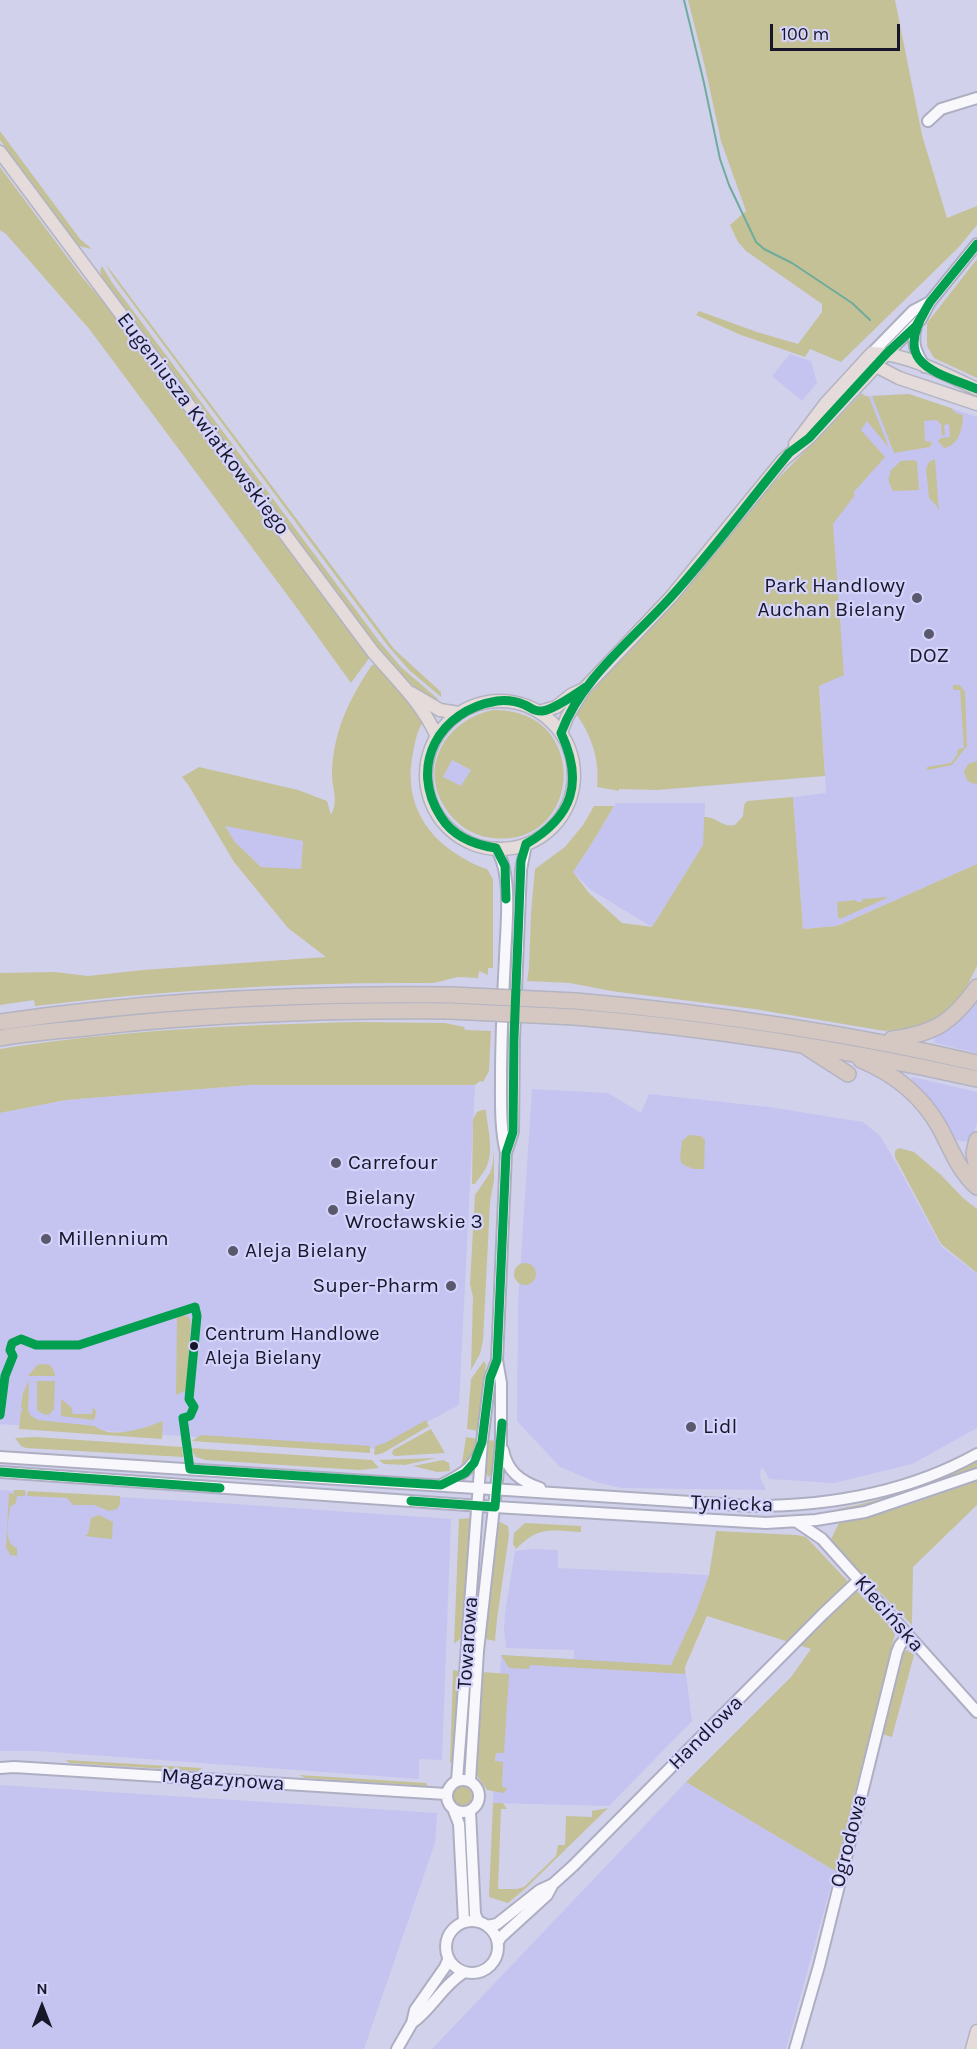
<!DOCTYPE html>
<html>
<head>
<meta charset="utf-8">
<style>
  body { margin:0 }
  #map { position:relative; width:977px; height:2049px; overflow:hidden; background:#d1d1ec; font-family:Karla,sans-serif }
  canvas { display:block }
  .north { position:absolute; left:12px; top:1977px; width:60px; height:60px; -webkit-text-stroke:4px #d4d3fc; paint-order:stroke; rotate:0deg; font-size:16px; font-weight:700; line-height:24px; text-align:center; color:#181729 }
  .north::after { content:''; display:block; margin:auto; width:21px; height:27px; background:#181729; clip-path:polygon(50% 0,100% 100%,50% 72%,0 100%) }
  .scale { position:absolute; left:770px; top:24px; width:130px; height:27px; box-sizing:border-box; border:3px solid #181729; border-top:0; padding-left:8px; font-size:18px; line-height:21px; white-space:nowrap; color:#181729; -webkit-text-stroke:4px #d4d3fc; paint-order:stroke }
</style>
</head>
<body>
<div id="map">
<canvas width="977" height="2049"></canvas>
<div class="north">N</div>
<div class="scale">100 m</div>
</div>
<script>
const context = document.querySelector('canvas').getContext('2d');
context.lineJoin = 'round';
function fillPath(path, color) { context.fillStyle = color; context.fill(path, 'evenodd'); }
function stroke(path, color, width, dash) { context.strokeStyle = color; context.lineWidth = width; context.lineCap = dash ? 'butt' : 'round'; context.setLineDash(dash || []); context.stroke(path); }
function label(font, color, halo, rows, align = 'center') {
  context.font = font + ' Karla,sans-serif'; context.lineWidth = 4.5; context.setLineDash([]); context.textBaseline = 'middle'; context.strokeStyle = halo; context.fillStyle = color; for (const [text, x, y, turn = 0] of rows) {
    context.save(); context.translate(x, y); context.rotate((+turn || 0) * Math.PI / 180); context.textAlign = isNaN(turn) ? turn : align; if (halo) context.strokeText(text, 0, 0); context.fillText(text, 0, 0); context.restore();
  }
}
fillPath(new Path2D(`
  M790,354L811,361L817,383L802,401L772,376Z
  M861,392L866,396L909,394L977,417V864L837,926L803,929L793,797L826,793L805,451Z
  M452,760L471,770L462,787L443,777Z
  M616,803H705L703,845L652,927L591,890L573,872L594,840Z
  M224,825L303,841L301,870L261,867L235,842Z
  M977,998V1053L935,1043L934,1039L959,1020Z
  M912,1077L977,1092V1125L970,1142L951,1140L910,1085Z
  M251,1085H475L459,1405L377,1449L0,1424V1113L66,1100Z
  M532,1089L608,1093L641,1113L649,1094L769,1107L863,1122L880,1136L895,1161L941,1246L977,1274V1428L912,1464L834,1483L769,1479L763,1468H761L760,1477L766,1490L621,1488L596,1482L560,1467L517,1421L518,1303Z
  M0,1490L220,1503L451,1519L442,1760L419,1759V1779L37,1751H0Z
  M533,1549L558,1550V1568L709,1575L696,1611L672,1665L658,1664L685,1667L692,1721L609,1806L493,1803L501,1655L574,1659V1650L506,1648L504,1628L505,1613L515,1551Z
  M686,1782L835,1871L786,2049H432Z
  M0,1785L437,1813L435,1843L364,2049H0Z`), '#c5c4f0');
fillPath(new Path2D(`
  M688,0H895L922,135L947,218L977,206V225L958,248L841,362L810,349L805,357L741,335L696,315L699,311L757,332L798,344L822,312V304L746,251L738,242L730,225L746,211L721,141L705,67Z
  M0,131L80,239L92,249L79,246L75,242L0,140Z
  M0,167L82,277L127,330L370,657L351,683L294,604L90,330L6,234L0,230Z
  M977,259V378L934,358L927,346V323Z
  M105,263L394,649L441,692V697L409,670L388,646L113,277Z
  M102,266L113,284L379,641L401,667L438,699L434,703L401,675L379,650L102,277L100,271Z
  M861,394L869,397L889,448L867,421L861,430L885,457L853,493L855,495L833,524L844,675L819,686L825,776L657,790L619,789V791L597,787C600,758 591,735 575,712L577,708L675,601L760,497Z
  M909,394L951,408L956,413L963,415C963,429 958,446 944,448L938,441L941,438L950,437L949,424L944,425L945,435L942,436L941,424L936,420L924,421L925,441L932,442L930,447L894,453L872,396Z
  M935,459L939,511L936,505L929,498L926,469L929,462Z
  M914,460L917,462L919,490L893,491C890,485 886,479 891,473L889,472L901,461Z
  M376,664L419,713L423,722C417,731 415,742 413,753C404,796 421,832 458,855C468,861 476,866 487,869L493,879V968H488V975L479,971L478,978C472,978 466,977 460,977C449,978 440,983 429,983C297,982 166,990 35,1006L34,1000L0,1005V973L55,972L88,976L143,970L326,957L288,928L234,862L189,786L182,777L199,767L298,790L327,801L331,815C339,800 332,789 332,774C333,732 349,699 372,665ZM225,826L303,841L301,869L261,867L235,842Z
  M953,685H960L965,692L967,746L952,765L927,770V767L951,763L957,755L958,749L964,748L960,690H953Z
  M493,710C592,708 583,849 492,838C472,836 454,823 444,806C419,764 448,719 493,710ZM452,760L471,770L461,786L443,777Z
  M977,761V784L971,783L967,780L964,772L968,764Z
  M793,797L803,929L837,926L977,864V966L961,998L943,1016L920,1028L885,1031L754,1009L611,991L570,983L527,981L529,968L531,913L535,869L565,847L583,825L594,806H614L594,840L573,872L589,893L622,923L652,927L703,845L704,817C716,816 722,828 735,825L743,816L744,805L747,801Z
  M889,897L840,919L838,917L837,902L856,900L857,902H862V899Z
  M358,1022L445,1023L464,1027L465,1030L491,1031L489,1071L483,1082L480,1081L475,1085H251L66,1100L0,1113V1049C118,1030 238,1025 358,1022Z
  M482,1110H486C487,1128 495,1150 486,1168C483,1173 478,1179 475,1184H472L473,1119L477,1112Z
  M689,1135L701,1136L705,1140L704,1169H693L682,1164L680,1158L682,1141Z
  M494,1147V1180L490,1202L483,1341L480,1354L471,1370L473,1297L470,1284L475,1195L490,1173L493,1163Z
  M899,1148L914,1152L941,1175L963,1198L977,1209V1273L941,1244L895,1157V1151Z
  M514 1274a11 11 0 1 1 22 0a11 11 0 1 1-22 0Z
  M183,1315L189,1317L191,1323L186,1388L185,1391L176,1395L177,1316Z
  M484,1361L486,1364L478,1431L467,1429L471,1379Z
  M44,1364L50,1365L54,1371L55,1376H28L37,1365Z
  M29,1380L28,1410L31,1416L38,1420L95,1426C111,1440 145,1428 163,1421L162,1439L19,1429L21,1410H23L21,1407L23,1393Z
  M37,1381H55L54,1409L49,1415L43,1414L37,1410Z
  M61,1399L71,1407L73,1414H92L93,1407L96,1411L95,1418L93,1420L61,1416Z
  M426,1420L429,1426L383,1453L375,1455L374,1453L375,1446L385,1443Z
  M431,1429L445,1453L395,1456L392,1454L393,1450Z
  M201,1435L370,1446V1453L192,1441Z
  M36,1437L182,1447L183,1457L26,1448L21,1446L15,1438Z
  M466,1437L478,1439L472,1457L461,1469Z
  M487,1440L496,1441L494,1470L489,1477L486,1474Z
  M190,1448L372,1460L379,1468L359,1470L206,1460L196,1457Z
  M436,1458L405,1465L384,1464L379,1460Z
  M977,1459V1468L885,1500L838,1511V1509C887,1500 933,1482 977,1459Z
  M443,1460L449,1463L450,1471L437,1472L413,1466Z
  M977,1481V1505L913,1567L912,1625L830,1541L839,1523L911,1504Z
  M14,1490H25V1496H17L16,1503L10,1507C9,1520 2,1543 17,1548V1556L10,1555L6,1547L9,1493L14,1494Z
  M28,1491L120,1496V1504L117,1509L109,1511L94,1505H73L67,1498L27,1496Z
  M99,1515L113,1522L112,1539L84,1536L88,1534L91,1518Z
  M472,1518L463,1636L454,1644L459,1519Z
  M498,1521L508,1526L509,1535L497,1619L495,1641L486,1639L484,1633Z
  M525,1523L581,1526V1532C549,1531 541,1525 516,1549L513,1544L514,1533Z
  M716,1531L797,1535L806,1537L889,1625L895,1634L835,1871L686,1782L791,1677L811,1649L707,1616L685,1667V1674L530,1665L529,1669L509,1668L501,1655L671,1665L696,1611L709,1575Z
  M907,1650L914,1655L892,1737L885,1735L881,1731L898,1670L899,1656Z
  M453,1670L460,1671L454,1763H450Z
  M482,1672L509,1674L504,1753H496L495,1761L503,1762L502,1787L508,1788L503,1793L487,1790L476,1774Z
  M66,1760L202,1768L198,1771L69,1763Z
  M299,1775L426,1783L428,1786L305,1778Z
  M452 1796a10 10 0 1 1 20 0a10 10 0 1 1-20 0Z
  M493,1803H503L507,1809H501L498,1889H517L524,1887L556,1856L558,1845H565L566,1816L592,1817V1811L608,1808L526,1888L508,1903L489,1897Z`), '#c4c197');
stroke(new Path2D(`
  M684,0L704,83L720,159L729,185L756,242L764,249L792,263L852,303L870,320`), '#6eac9c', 2);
const minor = new Path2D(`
  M928,121L941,109L977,98
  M916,326C912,343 915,352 925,367
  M874,359L872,353L913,311L930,302
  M882,359L921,319L930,302L977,244
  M506,1153L513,1132L514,1038L521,870L526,844
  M503,1450C507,1471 520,1481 540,1488
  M0,1457L752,1506C831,1506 907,1493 977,1454
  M0,1472L495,1507L766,1523L816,1520L865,1512L977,1474
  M441,1485C459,1476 472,1470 480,1451
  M797,1522L822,1539L977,1712
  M0,1768L14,1767L446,1794
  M447 1796a16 16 0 1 1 32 0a16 16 0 1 1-32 0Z
  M457,1781L482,1442L490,1378L497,1361
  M470,1781L478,1651L501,1444V1383L497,1360L506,1153C500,1128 501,1102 501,1076C501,1036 503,996 505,957C506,926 513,875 496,848
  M454,1811L459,1824L464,1922
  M470,1811L475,1914L478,1921
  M446 1947a26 26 0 1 1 52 0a26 26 0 1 1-52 0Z
  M487,1926L497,1924L540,1890L553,1884L573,1866L823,1614L859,1580
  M498,1942L501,1937L547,1895L553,1884
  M412,2023C432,2009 442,1986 463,1973
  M397,2049L412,2023L415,2010L445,1967L448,1960
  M795,2049L819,1966L897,1652L900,1645L908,1636`);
const major = new Path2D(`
  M0,152L373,652C396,679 423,704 437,737
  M795,444L826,403L872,353C905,353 947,375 977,389
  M411,693L440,710L459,713
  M426 775a74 74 0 1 1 148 0a74 74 0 1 1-148 0Z
  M539,712L556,707L571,695L584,689
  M561,733L567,717L584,689L671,597L783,460L809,438L876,366L899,378L977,404
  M972,2049L977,2031`);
const highway = new Path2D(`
  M576,1001C711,1013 845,1032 977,1063
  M575,1017C710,1028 844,1049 977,1079
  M0,1022C150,1000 300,993 451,995
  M0,1038C28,1033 57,1031 86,1028C207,1014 328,1010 450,1011
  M892,1039C934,1034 953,1022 977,987
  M806,1047L848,1074
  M861,1060C895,1074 922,1096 940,1128C951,1149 959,1171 977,1187
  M977,1140L974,1153L977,1169`);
stroke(minor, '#aeaec3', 14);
stroke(major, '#b3b3c1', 15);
stroke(highway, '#b3b3c1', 18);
stroke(minor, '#f8f8fc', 10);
stroke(major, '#e4dbda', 12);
stroke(highway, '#d5c8c3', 15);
const highwayBridge = new Path2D(`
  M451,995L576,1001
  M450,1011L575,1017`);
stroke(highwayBridge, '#b3b3c1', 18, []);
stroke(highwayBridge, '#d5c8c3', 15);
stroke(new Path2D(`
  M925,311C893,365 936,372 977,389
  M506,899L505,866L496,848C475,845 453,836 441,817C408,766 439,710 497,701C506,700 516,701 525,705C530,707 535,712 542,711C553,710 576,694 586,687
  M0,1415L5,1376L13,1356L10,1350L12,1343L21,1339L36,1345H79L195,1307L197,1316L189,1399L194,1407L190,1416L183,1418L190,1469L441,1485L465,1473L474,1463L482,1442L490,1378L497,1360L506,1153L513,1132L514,1038L521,861L526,844C573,817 584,782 561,733C581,679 631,641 670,598C712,552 749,501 789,453L809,438L887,353L916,326L930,302L977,244
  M0,1472L220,1488
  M411,1501L495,1507L502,1423`), '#019f4f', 9);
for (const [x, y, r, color] of [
  [917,598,6,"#59586d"],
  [929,634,6,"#59586d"],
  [336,1163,6,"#59586d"],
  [333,1210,6,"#59586d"],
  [46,1239,6,"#59586d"],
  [233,1251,6,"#59586d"],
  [451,1286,6,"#59586d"],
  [194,1346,5,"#181729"],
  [691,1427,6,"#59586d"]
]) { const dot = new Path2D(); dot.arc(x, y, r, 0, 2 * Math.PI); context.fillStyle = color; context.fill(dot); stroke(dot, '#d4d3fc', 2); }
label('20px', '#181729', '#d4d3fc', [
  ["Centrum Handlowe",205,1334],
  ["Aleja Bielany",205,1358]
], 'left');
label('21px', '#181729', '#d4d3fc', [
  ["Eugeniusza Kwiatkowskiego",203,424,53],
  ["Tyniecka",732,1504,2],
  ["Klecińska",889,1614,49],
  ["Towarowa",468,1643,-86],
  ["Handlowa",706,1733,-45],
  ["Magazynowa",223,1780,4],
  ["Ogrodowa",849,1841,-76]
]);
label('21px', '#181729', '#d4d3fc', [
  ["Park Handlowy",905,586,"right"],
  ["Auchan Bielany",905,610,"right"],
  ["DOZ",929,656,"center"],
  ["Carrefour",348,1163],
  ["Bielany",345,1198],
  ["Wrocławskie 3",345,1222],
  ["Millennium",58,1239],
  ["Aleja Bielany",245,1251],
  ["Super-Pharm",439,1286,"right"],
  ["Lidl",703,1427]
], 'left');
</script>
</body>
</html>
